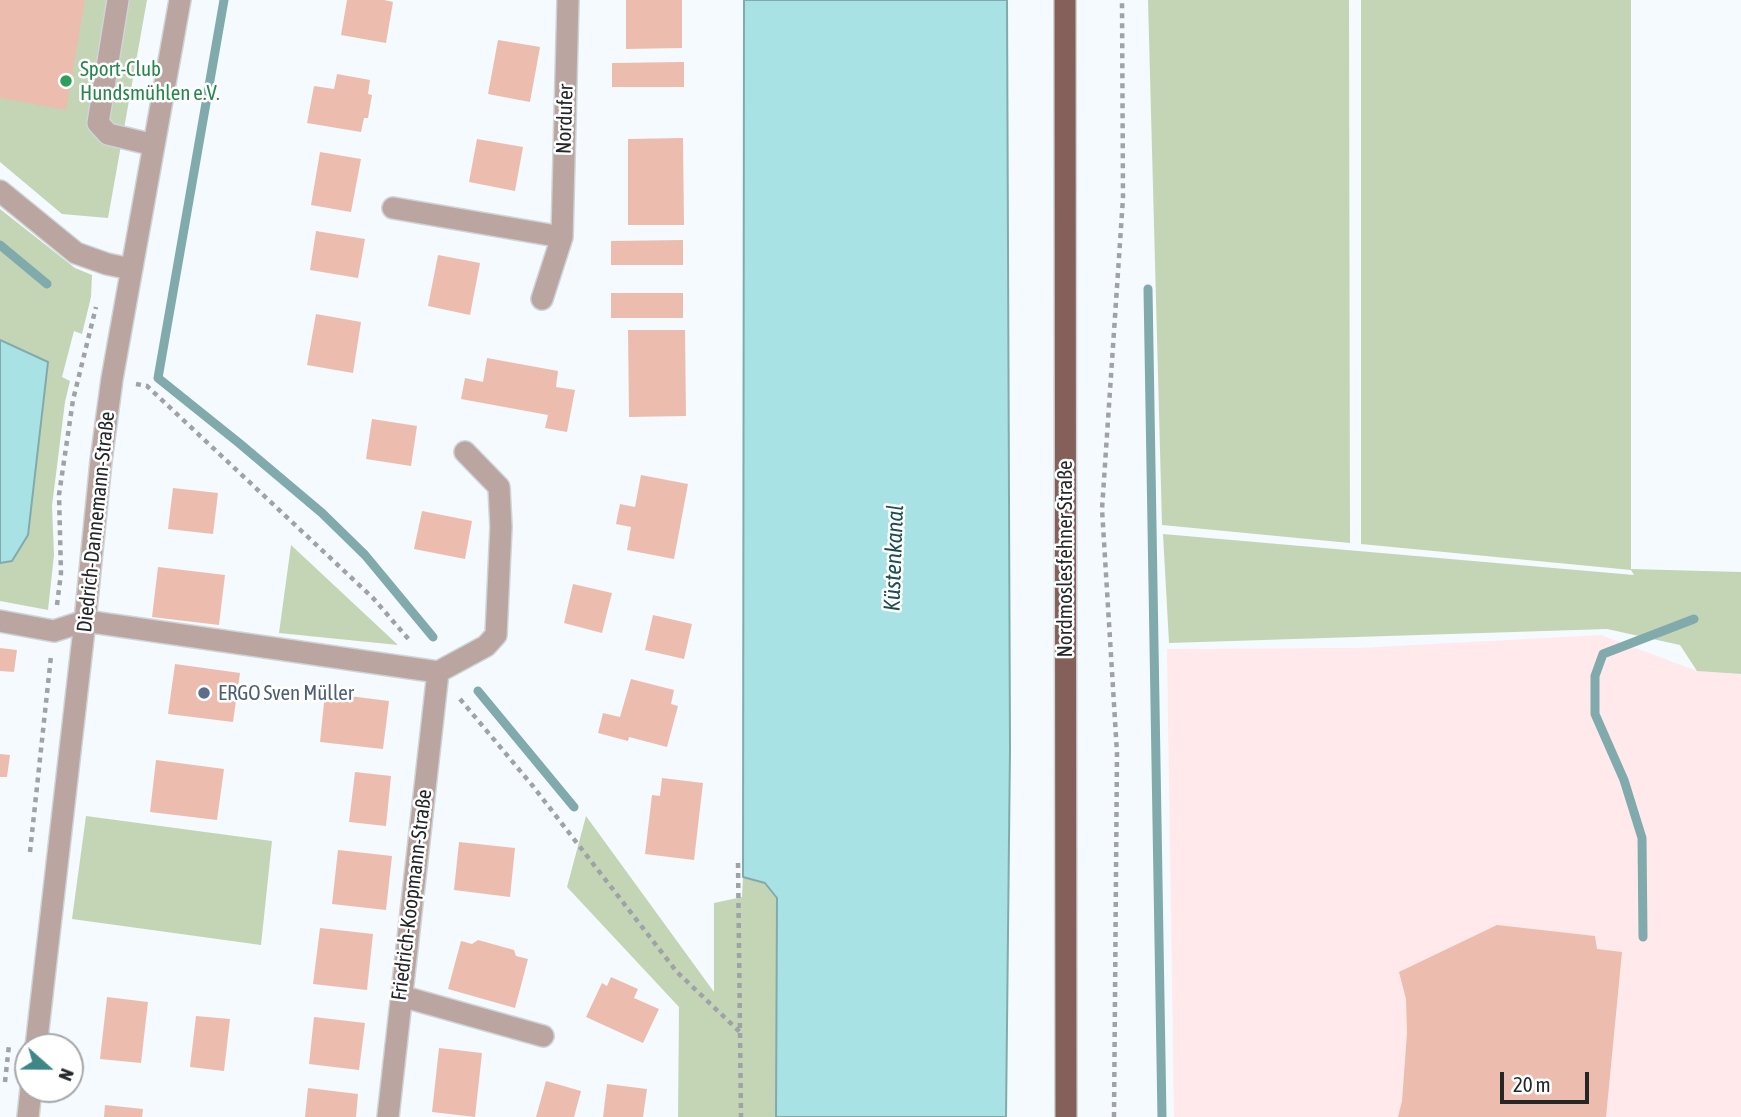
<!DOCTYPE html>
<html>
<head>
<meta charset="utf-8">
<style>
  body { margin:0 }
  #map { position:relative; width:1741px; height:1117px; overflow:hidden; background:#f5fafe; font-family:"Asap Condensed",sans-serif }
  canvas { display:block }
  .north { position:absolute; left:14px; top:1033px; width:70px; height:70px; box-sizing:border-box; background:#fff; border:2px solid #a7a8a9; border-radius:50%; rotate:111deg; font-size:19px; font-weight:700; line-height:28px; text-align:center; color:#242628 }
  .north::after { content:''; display:block; margin:auto; width:24px; height:32px; background:#3e8786; clip-path:polygon(50% 0,100% 100%,50% 72%,0 100%) }
  .scale { position:absolute; left:1500px; top:1072px; width:89px; height:32px; box-sizing:border-box; border:4px solid #242628; border-top:0; padding-left:9px; font-size:21px; line-height:24px; white-space:nowrap; color:#242628; -webkit-text-stroke:5px #fff; paint-order:stroke }
</style>
</head>
<body>
<div id="map">
<canvas width="1741" height="1117"></canvas>
<div class="north">N</div>
<div class="scale">20 m</div>
</div>
<script>
const context = document.querySelector('canvas').getContext('2d');
context.lineJoin = 'round';
function fillPath(path, color) { context.fillStyle = color; context.fill(path, 'evenodd'); }
function stroke(path, color, width, dash) { context.strokeStyle = color; context.lineWidth = width; context.lineCap = dash ? 'butt' : 'round'; context.setLineDash(dash || []); context.stroke(path); }
function label(font, color, halo, rows, align = 'center') {
  context.font = font + ' "Asap Condensed",sans-serif'; context.lineWidth = 5; context.setLineDash([]); context.textBaseline = 'middle'; context.strokeStyle = halo; context.fillStyle = color; for (const [text, x, y, turn = 0] of rows) {
    context.save(); context.translate(x, y); context.rotate((+turn || 0) * Math.PI / 180); context.textAlign = isNaN(turn) ? turn : align; if (halo) context.strokeText(text, 0, 0); context.fillText(text, 0, 0); context.restore();
  }
}
fillPath(new Path2D(`
  M1601,635L1697,671L1741,674V1117H1174L1167,649L1359,648Z`), '#ffe9eb');
fillPath(new Path2D(`
  M0,0H147L108,218L62,214L0,162Z
  M1148,0H1349L1350,543L1162,525Z
  M1361,0H1631V569L1741,572V674L1697,671L1680,645L1607,629L1169,643L1163,534L1634,575L1631,570L1361,544Z
  M0,209L75,268L92,275L91,297L82,334L74,331L62,377L70,381L65,402L52,506L54,555L48,610L0,601V563L12,561L48,362L0,340Z
  M291,545L398,645L279,633Z
  M86,816L272,841L261,945L72,919Z
  M586,816L714,992V903L742,897L743,877L765,883L777,898L776,1117H678L679,1007L567,887Z`), '#c3d5b5');
const water = new Path2D(`
  M744,0H1007L1010,748L1006,1117H776L777,898L765,883L743,877Z
  M0,340L48,362L28,535L12,561L0,563Z`);
fillPath(water, '#a9e2e4');
stroke(water, '#81aaac', 2);
stroke(new Path2D(`
  M224,0L158,378L239,443L322,513L365,555L433,637
  M0,245L47,284
  M1148,289L1162,1117
  M478,691L574,807
  M1643,937L1642,838L1624,780L1595,714V676L1603,654L1694,619`), '#81aaac', 9);
fillPath(new Path2D(`
  M0,0H85L66,110L0,98Z
  M347,0H384L393,2L386,43L341,35Z
  M626,0H682V48L626,49Z
  M498,40L540,47L530,102L488,94Z
  M684,62V87H612V63Z
  M337,74L370,80L368,94L372,95L368,118H364L361,132L307,123L314,86L334,89Z
  M683,138L684,225H628V139Z
  M477,139L523,147L515,191L469,182Z
  M320,152L361,159L351,212L311,205Z
  M316,231L365,239L358,278L310,270Z
  M683,240V265H611V241Z
  M438,255L480,263L470,315L428,306Z
  M611,293H683V318H611Z
  M316,314L361,322L353,373L307,365Z
  M628,330H685L686,416L629,417Z
  M487,358L558,371L556,387L575,390L567,432L545,428L548,415L461,399L465,378L483,382Z
  M372,419L417,426L411,466L366,459Z
  M641,475L688,484L674,559L627,550L631,527L616,524L620,504L635,507Z
  M173,488L218,493L213,534L168,529Z
  M422,511L472,521L465,559L414,549Z
  M158,567L225,575L219,625L152,617Z
  M573,584L612,593L602,633L564,623Z
  M653,615L692,624L684,659L645,650Z
  M0,648L17,650L14,672L0,671Z
  M175,664L240,673L233,722L168,714Z
  M631,679L674,690L671,704L678,706L667,747L629,737L628,741L598,733L603,713L620,717Z
  M325,693L389,701L383,749L320,742Z
  M0,754L10,755L7,777H0Z
  M156,760L224,769L217,820L150,812Z
  M355,772L391,776L386,826L349,822Z
  M662,778L703,783L694,860L645,854L652,795L660,796Z
  M459,842L515,848L510,897L454,890Z
  M338,850L392,856L386,910L332,904Z
  M1497,925L1595,936L1597,949L1622,952L1606,1117H1398L1402,1101L1407,1033L1406,999L1399,972Z
  M320,928L373,934L367,990L313,984Z
  M478,940L514,950L516,956L528,959L515,1008L448,989L461,941L472,944Z
  M611,977L638,989L634,998L659,1009L643,1043L586,1017L602,983L607,986Z
  M107,997L148,1002L141,1063L100,1059Z
  M196,1016L230,1019L224,1071L190,1067Z
  M314,1017L365,1023L359,1070L309,1064Z
  M439,1048L482,1053L475,1117L432,1112Z
  M546,1081L581,1091L574,1117H536Z
  M607,1084L647,1089L643,1117H603Z
  M308,1088L358,1094L356,1117H305Z
  M105,1105L143,1109L142,1117H104Z`), '#ecbdae');
const minor = new Path2D(`
  M118,0L98,123L108,134L154,145
  M0,191L76,253L107,264L131,269
  M393,208L562,237
  M542,299L562,237L568,0
  M0,621L54,631L85,621L438,672L388,1117
  M438,672L486,646L496,635L501,527L499,487L465,452
  M401,996L543,1036
  M36,1047L85,621L101,461L112,379L180,0
  M28,1117L31,1089`);
const major = new Path2D(`
  M1065,0L1066,1117`);
stroke(minor, '#cfd4d7', 24);
stroke(major, '#cfd4d7', 24);
stroke(new Path2D(`
  M136,384L147,386L373,598L411,642
  M57,605L61,573L59,495L73,400L96,307
  M460,699L532,785L677,972L741,1033
  M30,852L51,656
  M738,863L741,1117
  M5,1082L9,1045
  M1114,1117L1117,753L1102,509L1123,198L1122,0`), '#9fa2a6', 4.5, [5, 5]);
stroke(minor, '#bba5a1', 21);
stroke(major, '#85605a', 21);
for (const [x, y, r, color] of [
  [66,81,7,"#2e9e5b"],
  [204,693,7,"#5c6f8a"]
]) { const dot = new Path2D(); dot.arc(x, y, r, 0, 2 * Math.PI); context.fillStyle = color; context.fill(dot); stroke(dot, '#fff', 2.5); }
label('21px', '#27864d', '#fff', [
  ["Sport-Club",80,69],
  ["Hundsmühlen e.V.",80,93]
], 'left');
label('21px', '#242628', '#fff', [
  ["Nordufer",565,119,-88],
  ["Diedrich-Dannemann-Straße",96,522,-84],
  ["Nordmoslesfehner Straße",1065,559,-90],
  ["Friedrich-Koopmann-Straße",412,895,-83]
]);
label('21px', '#4e5e75', '#fff', [
  ["ERGO Sven Müller",218,693]
], 'left');
label('italic 23px', '#1c4e50', '#fff', [
  ["Küstenkanal",894,558,-88]
]);
</script>
</body>
</html>
